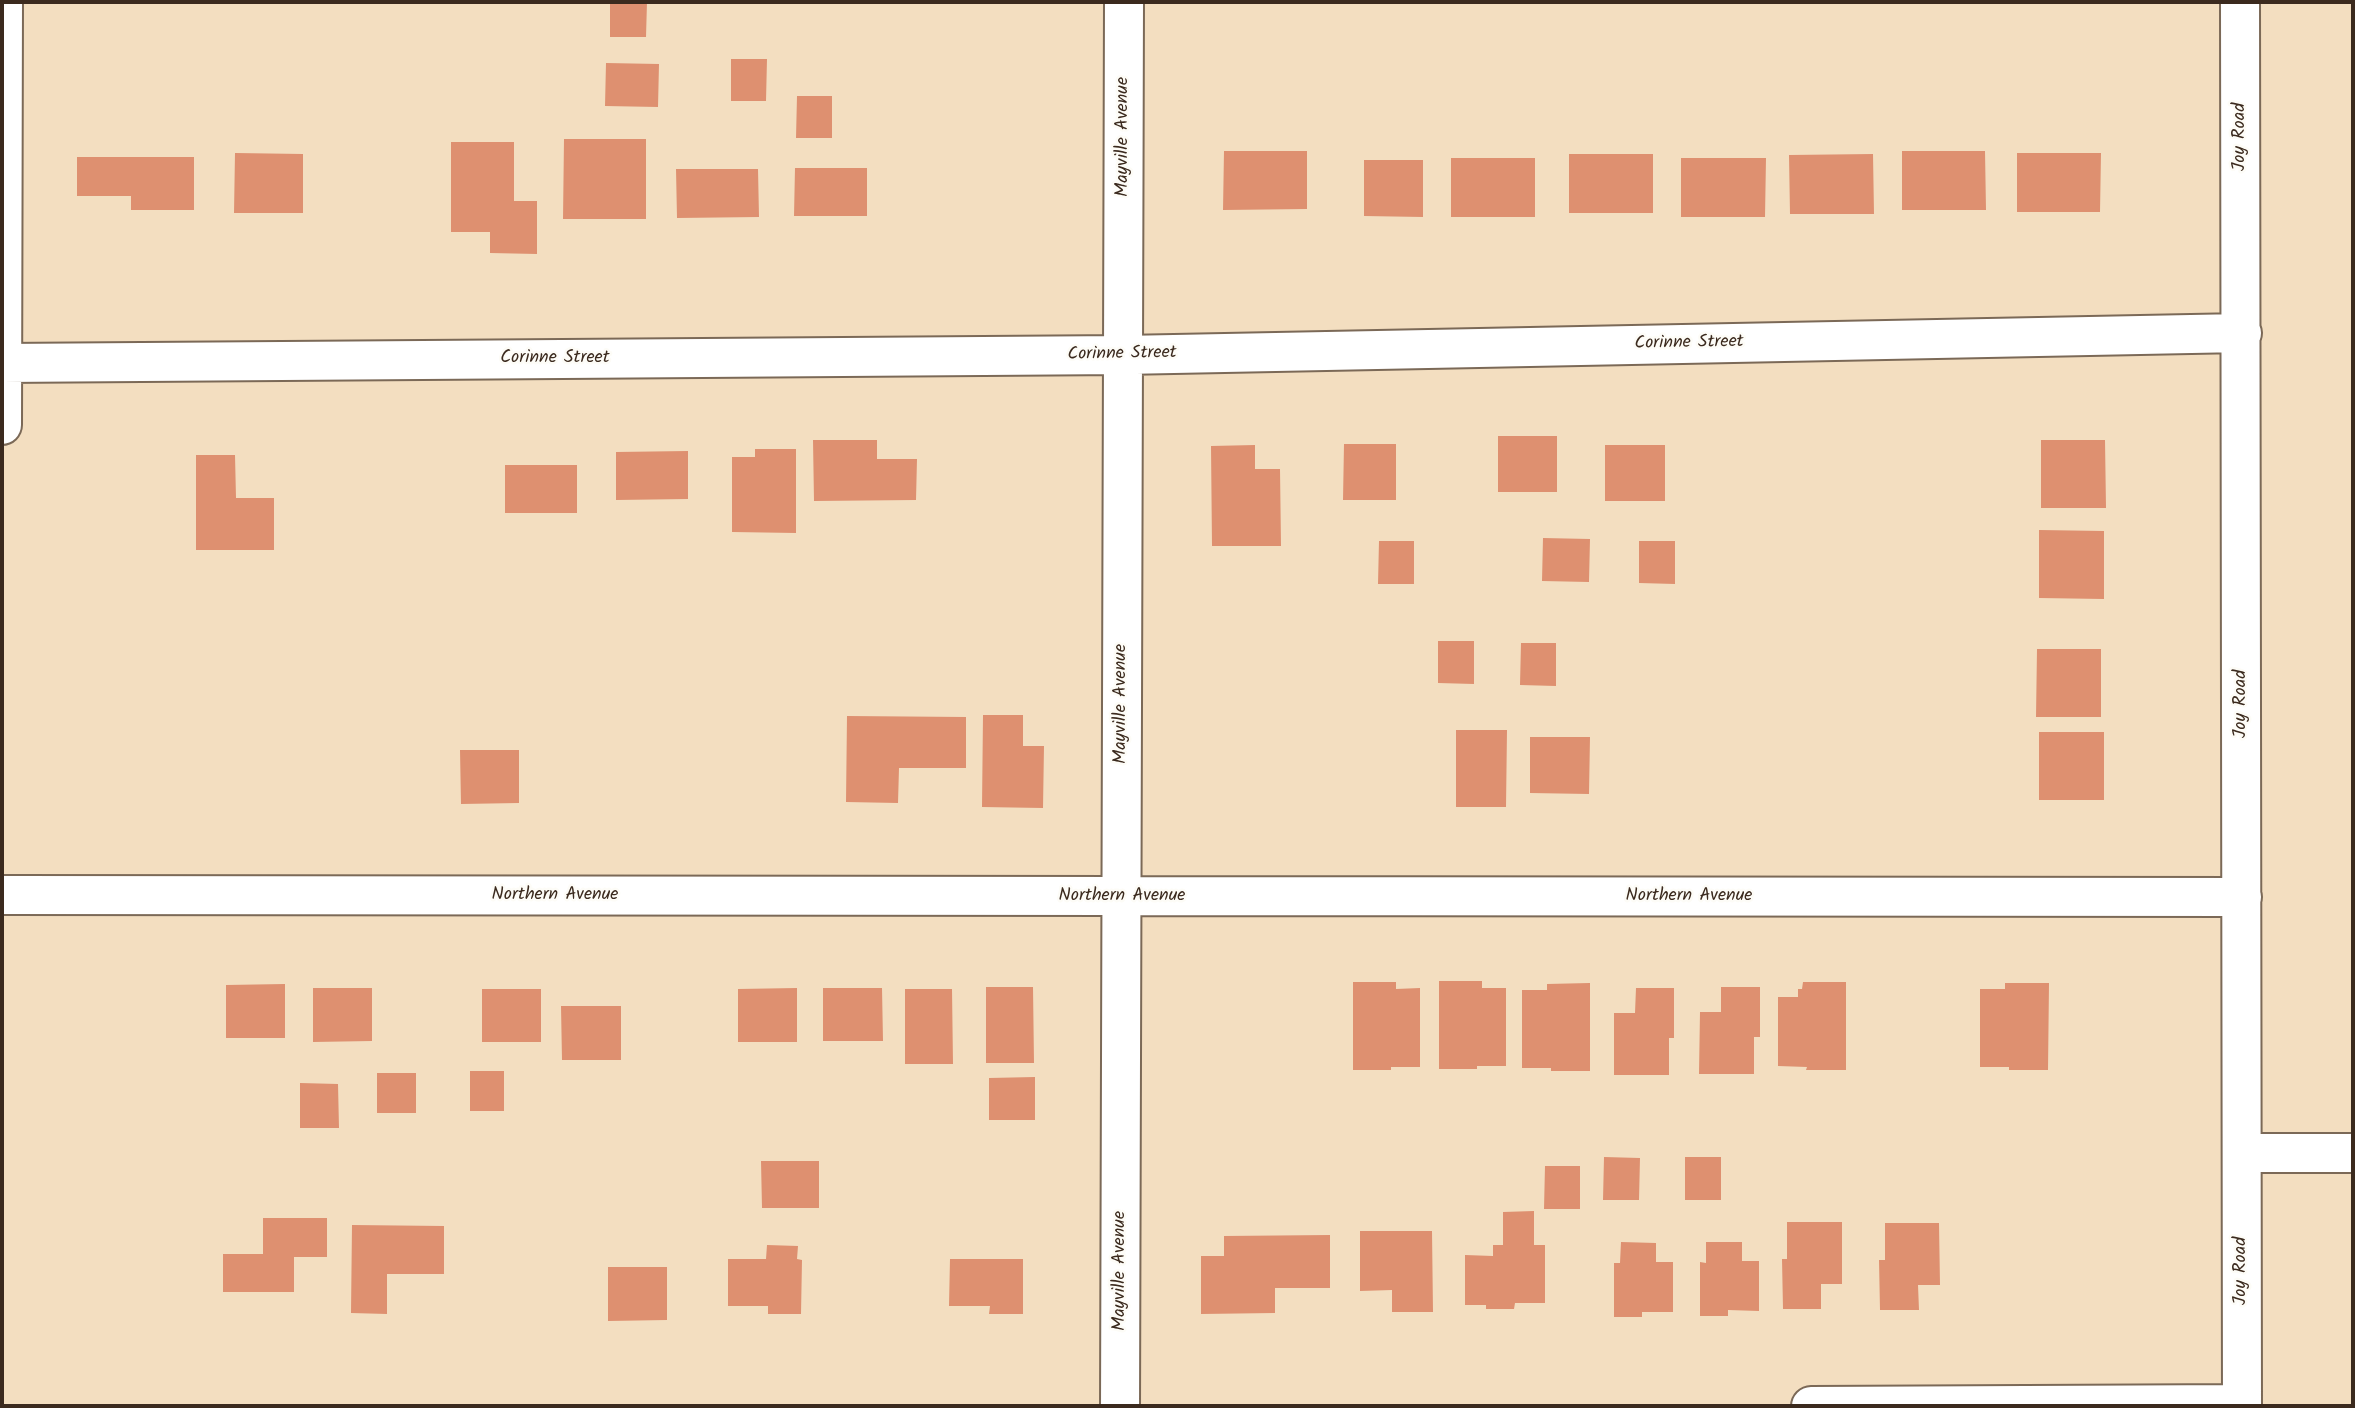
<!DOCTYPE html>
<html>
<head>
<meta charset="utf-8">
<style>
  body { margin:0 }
  #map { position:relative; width:2355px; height:1408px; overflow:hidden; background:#f3dec0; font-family:Kalam,sans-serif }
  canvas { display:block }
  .frame { position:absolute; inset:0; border:4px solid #3b2a1e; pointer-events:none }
</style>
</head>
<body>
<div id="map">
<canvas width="2355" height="1408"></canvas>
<div class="frame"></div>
</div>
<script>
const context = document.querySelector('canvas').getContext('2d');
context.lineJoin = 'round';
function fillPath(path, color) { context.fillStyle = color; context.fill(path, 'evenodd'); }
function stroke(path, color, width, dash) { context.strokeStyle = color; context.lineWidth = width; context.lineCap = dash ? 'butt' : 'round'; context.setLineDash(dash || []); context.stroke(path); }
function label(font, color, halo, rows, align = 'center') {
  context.font = font + ' Kalam,sans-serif'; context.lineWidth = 5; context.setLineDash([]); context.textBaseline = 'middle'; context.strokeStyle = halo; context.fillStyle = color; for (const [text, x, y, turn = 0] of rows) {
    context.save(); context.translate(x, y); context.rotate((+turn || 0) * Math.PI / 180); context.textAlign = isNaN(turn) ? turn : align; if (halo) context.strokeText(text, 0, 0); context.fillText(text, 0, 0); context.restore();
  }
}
fillPath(new Path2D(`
  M610,2H647L646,37H610Z
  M731,59H767L766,101H731Z
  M606,63L659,64L658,107L605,106Z
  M797,96H832V138H796Z
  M564,139H646V219H563Z
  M451,142H514V201H537V254L490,253V232H451Z
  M1224,151H1307V209L1223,210Z
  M1902,151H1985L1986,210H1902Z
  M235,153L303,154V213H234Z
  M2017,153H2101L2100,212H2017Z
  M1569,154H1653V213H1569Z
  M1873,154L1874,214H1790L1789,155Z
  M77,157H194V210H131V196H77Z
  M1451,158H1535V217H1451Z
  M1681,158H1766L1765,217H1681Z
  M1364,160H1423V217L1364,216Z
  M795,168H867V216H794Z
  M676,169H758L759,217L677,218Z
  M1498,436H1557V492H1498Z
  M813,440H877V459H917L916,500L814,501Z
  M2041,440H2105L2106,508H2041Z
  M1344,444H1396V500H1343Z
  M1255,445V469H1280L1281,546H1212L1211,446Z
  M1605,445H1665V501H1605Z
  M755,449H796V533L732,532V457H755Z
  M688,451V499L616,500V452Z
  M196,455H235L236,498H274V550H196Z
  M505,465H577V513H505Z
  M2039,530L2104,531V599L2039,598Z
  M1543,538L1590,539L1589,582L1542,581Z
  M1379,541H1414V584H1378Z
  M1639,541H1675V584L1639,583Z
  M1438,641H1474V684L1438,683Z
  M1521,643H1556V686L1520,685Z
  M2037,649H2101V717H2036Z
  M983,715H1023V746H1044L1043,808L982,807Z
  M847,716L966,717V768H899L898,803L846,802Z
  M1456,730H1507L1506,807H1456Z
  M2039,732H2104V800H2039Z
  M1530,737H1590L1589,794L1530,793Z
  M460,750H519V803L461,804Z
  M1439,981H1482V988H1506V1066H1477V1069H1439Z
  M1353,982H1396V989L1420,988V1067H1391V1070H1353Z
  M1803,982H1846V1070H1806L1807,1067L1778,1066V997H1798V989H1802Z
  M1590,983V1071H1551V1068H1522V990H1547V984Z
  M2005,983H2049L2048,1070H2009V1067H1980V989H2005Z
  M285,984V1038H226V985Z
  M986,987H1033L1034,1063H986Z
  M1721,987H1760V1037H1754V1074H1699L1700,1012H1721Z
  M313,988H372V1041L313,1042Z
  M797,988V1042H738V989Z
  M823,988H882L883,1041H823Z
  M1636,988H1674V1038H1669V1075H1614V1013H1635Z
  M482,989H541V1042H482Z
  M905,989H952L953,1064H905Z
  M561,1006H621V1060H562Z
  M470,1071H504V1111H470Z
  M377,1073H416V1113H377Z
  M1035,1077V1120H989V1078Z
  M300,1083L338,1084L339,1128H300Z
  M1604,1157L1640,1158L1639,1200H1603Z
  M1685,1157H1721V1200H1685Z
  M761,1161H819V1208H762Z
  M1545,1166H1580V1209H1544Z
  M1534,1211V1245H1545V1303H1515L1514,1309H1486V1305H1465V1255L1493,1256V1245H1503V1212Z
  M263,1218H327V1257H294V1292H223V1254H263Z
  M1787,1222H1842V1284H1821V1309H1783L1782,1259H1787Z
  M1885,1223H1939L1940,1285H1918L1919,1310H1880L1879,1260H1885Z
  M352,1225L444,1226V1274H387V1314L351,1313Z
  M1360,1231H1432L1433,1312H1392V1290L1360,1291Z
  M1330,1235V1288H1275V1313L1201,1314V1256H1224V1236Z
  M1621,1242L1656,1243V1262H1673V1312H1642V1317H1614V1263H1620Z
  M1706,1242H1742V1261H1759V1311L1728,1310V1316H1700V1262L1706,1263Z
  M767,1245L798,1246L797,1259L802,1260L801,1314H768V1306H728V1259H766Z
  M950,1259H1023V1314H989L990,1306H949Z
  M608,1267H667V1320L608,1321Z`), '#de9070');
const minor = new Path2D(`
  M2240,2L2242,1406
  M2,363L1123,355L2242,333
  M2,425L3,2
  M2,895L2242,897
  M2242,1153H2353
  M1120,1406L1124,2
  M1811,1406L2242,1404`);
stroke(minor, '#7b6957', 42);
stroke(minor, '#fff', 38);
label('18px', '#3b2a1e', '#fdfcf7', [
  ["Mayville Avenue",1124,137,-90],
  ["Joy Road",2241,137,-90],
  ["Corinne Street",1689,344,-1],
  ["Corinne Street",1122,355,-1],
  ["Corinne Street",555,359],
  ["Mayville Avenue",1122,704,-90],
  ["Joy Road",2242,704,-90],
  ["Northern Avenue",555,896],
  ["Northern Avenue",1122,897],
  ["Northern Avenue",1689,897],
  ["Mayville Avenue",1121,1271,-90],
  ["Joy Road",2242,1271,-90]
]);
</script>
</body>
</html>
